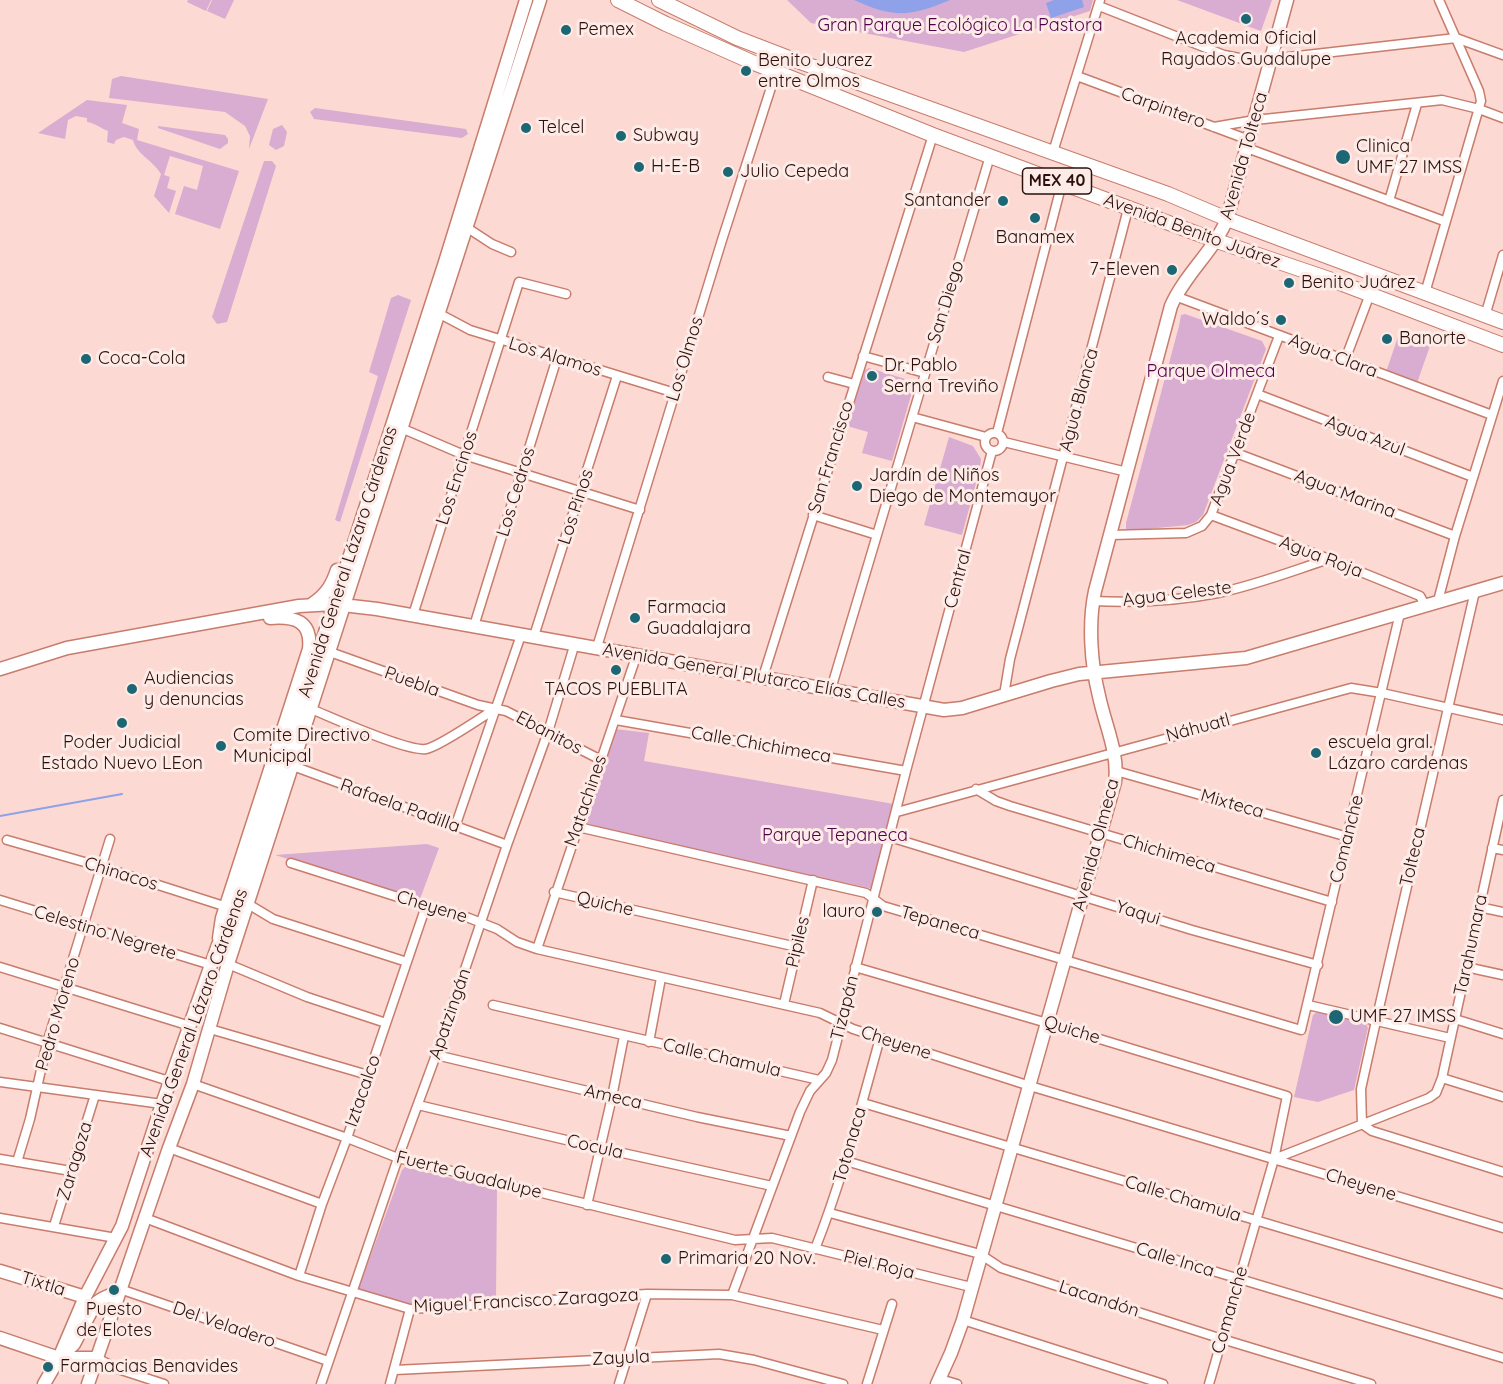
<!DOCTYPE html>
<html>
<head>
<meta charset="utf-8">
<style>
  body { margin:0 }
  canvas { display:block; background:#fcd9d2 }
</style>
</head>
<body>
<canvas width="1503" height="1384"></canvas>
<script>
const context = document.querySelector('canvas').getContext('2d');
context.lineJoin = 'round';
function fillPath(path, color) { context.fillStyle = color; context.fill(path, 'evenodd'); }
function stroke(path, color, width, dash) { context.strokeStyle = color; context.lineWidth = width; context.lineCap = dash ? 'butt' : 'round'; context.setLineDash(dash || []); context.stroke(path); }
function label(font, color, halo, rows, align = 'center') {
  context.font = font + ' Quicksand,sans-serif'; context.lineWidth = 6; context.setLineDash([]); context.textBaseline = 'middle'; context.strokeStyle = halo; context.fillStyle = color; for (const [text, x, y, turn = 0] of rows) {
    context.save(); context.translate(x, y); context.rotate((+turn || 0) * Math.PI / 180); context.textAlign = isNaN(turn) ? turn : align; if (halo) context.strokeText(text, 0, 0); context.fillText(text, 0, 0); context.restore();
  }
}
fillPath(new Path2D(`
  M188,0H211L206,11L187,2Z
  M212,0H234L225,19L207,11Z
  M787,0H1093L1090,11L964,52L811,23Z
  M1177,0H1272L1261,31Z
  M121,76L268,99L249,149L250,136L245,126L225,112L109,98L112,79Z
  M87,100L127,105L122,123L139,129L137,140L239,171L220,229L175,214L184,186L197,190L203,166L170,156L164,175L170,177L167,188L176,191L169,213L154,196L161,174C153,160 137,155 133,140L124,137L116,140L114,144L107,142L108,131C100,128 95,123 87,122V118L76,116L68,120L65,139L38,133Z
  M315,108L466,129L468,134L462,138L314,119L310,112Z
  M282,125L287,132L284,146L276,150L269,145L273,129Z
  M158,126L225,135L228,139V143L220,149L158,128Z
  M264,161H272L276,166L227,322L217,324L212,317Z
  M398,295L411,300L340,522L335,520L378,376L369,372L391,298Z
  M1185,314L1262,341L1266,349L1203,515L1196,522L1188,525L1126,531V523L1179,326L1181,315Z
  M1401,328L1432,340L1416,386L1385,375Z
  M869,368L912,381L914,385L892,461L862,453L868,432L847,426L865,370Z
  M949,437L973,446L981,459L980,468L962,535L924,525Z
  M615,729L649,733L644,761L894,804L874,889L585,826Z
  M427,844L439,848L420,899L275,855Z
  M1317,1012L1366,1024L1368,1028L1354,1090L1318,1102L1294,1097L1313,1015Z
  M405,1167L497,1189L496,1299L407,1304L358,1290L402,1170Z`), '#d8add1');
fillPath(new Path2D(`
  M854,0H950C910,17 893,18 854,0Z
  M1054,0H1082L1084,7L1051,18L1046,3Z`), '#8ea1e9');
stroke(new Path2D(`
  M0,816L122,794`), '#8ea1e9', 2);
const street = new Path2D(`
  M1099,6L1224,55L1254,61L1456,38L1503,55
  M1077,76L1249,140
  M1214,127L1255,120L1442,100L1479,109L1503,118
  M1247,148L1444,221
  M1053,152L1100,0
  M1389,201L1417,104
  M466,227L492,244L511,252
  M1425,293L1481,101L1479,91L1439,0
  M1175,296L1492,415
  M438,313L470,330L675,393
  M1485,316L1503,255
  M863,356L925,373
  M1345,360L1370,294
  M828,377L854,384
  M1257,394L1473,477
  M912,417L986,437
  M401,428L464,455L640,510
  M985 442a9 9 0 1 1 18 0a9 9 0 1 1-18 0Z
  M997,433L1062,183
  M1004,442L1127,472
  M1236,453L1455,536
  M813,515L877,535
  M1211,515L1329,559L1420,596L1425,605
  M1110,535L1186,533L1202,526L1211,515L1279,336
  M1475,591L1376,1021L1361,1089L1362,1124L1372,1131L1503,1172
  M1093,601C1134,603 1177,601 1218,593C1256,585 1292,571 1329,559
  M1438,601L1455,536L1503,381
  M413,615L519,282L566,294
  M474,626L557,358
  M534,636L617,376
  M597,647L722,240L776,72
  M330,652L478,705L506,711L601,760
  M763,677L933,135
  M831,689L990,156
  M1004,695L1010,659L1128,209
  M311,709C333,718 407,752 426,749C439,747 482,717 495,709
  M616,720L906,771
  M293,766L507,845
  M1116,771L1348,837
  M976,789L996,801L1010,806L1332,902
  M897,812L1351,688L1382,693L1503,720
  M455,827L521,635
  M578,827L866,893L883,906L1301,1030L1400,613
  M890,837L1192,930L1318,965
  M7,840L102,867L230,908
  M1492,848L1503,850
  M291,863L426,906L469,918L497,929L517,942L537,949L820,1013L853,1029L1030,1086L1503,1228
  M554,892L797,947
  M0,900L211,965
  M248,904L273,919L407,962
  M1479,907L1503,912
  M537,949L637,654
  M228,964L307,997L386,1023
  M0,967L190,1026
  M855,967L1047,1023L1287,1096L1274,1159L1209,1384
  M1466,967L1503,975
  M784,1004L813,880
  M493,1005L819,1080
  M1308,1005L1450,1038
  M1455,1019L1503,1034
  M0,1028L169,1081
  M210,1029L368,1075
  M649,1042L661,978
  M436,1055L697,1117L791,1136
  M1442,1078L1503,1097
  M0,1082L162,1104
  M193,1084L347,1138L398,1158L735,1240L772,1238L971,1287
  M863,1103L1503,1294
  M418,1105L600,1148L772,1186
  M169,1148L322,1204
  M0,1159L71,1171
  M1274,1159L1429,1098L1436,1093L1442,1078L1503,800
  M846,1161L1503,1358
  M17,1162L30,1119L47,1043L110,839
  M587,1205L612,1097L624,1036
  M830,1213L980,1254L1001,1268L1222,1339L1371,1384
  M0,1218L116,1238
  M145,1218L299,1276L410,1309L647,1294L732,1295L883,1330
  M54,1226L95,1095
  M815,1249C842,1181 860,1110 880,1038
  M299,1276L322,1204L347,1138L426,906
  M120,1289L328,1361
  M732,1295L800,1112L810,1091L826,1073L832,1060L906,771L992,451
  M963,1320L1163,1384
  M97,1358L118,1369L164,1384
  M395,1370L719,1354L754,1360L843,1384
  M940,1379L957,1384
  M321,1384L398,1158L436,1055L507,845L548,732L575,643
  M390,1384L410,1309
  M619,1384L647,1294
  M867,1384L892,1304`);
const secondary = new Path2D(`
  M312,604C326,595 332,585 337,570
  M0,669L67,648L299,606L334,604L377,609L944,710L962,708L1051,681L1079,674L1246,658L1503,583
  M219,938L222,918L309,649C312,621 295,616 270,618
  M0,1271L85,1297
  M0,1338L59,1358H97
  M62,1355L74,1344L95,1304C103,1296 111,1297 120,1289
  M44,1384L59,1358L85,1297L122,1226L162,1104L218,945L235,910L445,262L526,0
  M88,1384L169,1148L193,1084L228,964L540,0
  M937,1384L951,1353L963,1320L1115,782C1119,753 1105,725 1099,696C1091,664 1088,624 1095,591L1171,306C1185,274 1214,251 1227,219L1287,0`);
const primary = new Path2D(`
  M618,0L666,24L754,63L933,135L1217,241L1332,280L1503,345
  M659,0L737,38L789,58L1168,194L1227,219L1503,322`);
stroke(street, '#c87c6c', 11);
stroke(secondary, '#c87c6c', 15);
stroke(primary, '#c87c6c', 16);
stroke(street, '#fff', 8);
stroke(secondary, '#fff', 12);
stroke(primary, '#fff', 14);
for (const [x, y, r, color] of [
  [1246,19,6,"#1d6673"],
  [566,30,6,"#1d6673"],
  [746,71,6,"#1d6673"],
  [526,128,6,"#1d6673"],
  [621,136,6,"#1d6673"],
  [1343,157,8,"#1d6673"],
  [639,167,6,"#1d6673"],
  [728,172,6,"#1d6673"],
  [1003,201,6,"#1d6673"],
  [1035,218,6,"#1d6673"],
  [1172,270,6,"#1d6673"],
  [1289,283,6,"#1d6673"],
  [1281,320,6,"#1d6673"],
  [1387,339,6,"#1d6673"],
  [86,359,6,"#1d6673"],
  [872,376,6,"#1d6673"],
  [857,486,6,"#1d6673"],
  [635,618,6,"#1d6673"],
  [616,670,6,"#1d6673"],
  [132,689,6,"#1d6673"],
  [122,723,6,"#1d6673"],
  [221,746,6,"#1d6673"],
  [1316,753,6,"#1d6673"],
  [877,912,6,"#1d6673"],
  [1336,1017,8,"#1d6673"],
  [666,1259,6,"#1d6673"],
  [114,1290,6,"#1d6673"],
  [48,1367,6,"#1d6673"]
]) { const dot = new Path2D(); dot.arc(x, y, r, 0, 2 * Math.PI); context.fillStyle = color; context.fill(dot); stroke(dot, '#fdebe7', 2); }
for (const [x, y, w] of [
  [1057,181,69]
]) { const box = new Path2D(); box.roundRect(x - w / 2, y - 13, w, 26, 4.5); context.fillStyle = '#fdebe7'; context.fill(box); stroke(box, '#2d100b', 1.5); }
label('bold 16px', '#2d100b', null, [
  ["MEX 40",1057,181]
]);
label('18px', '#50004a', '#fdebe7', [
  ["Gran Parque Ecológico La Pastora",960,26],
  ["Parque Olmeca",1211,372],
  ["Parque Tepaneca",835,836]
]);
label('18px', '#2d100b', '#fdebe7', [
  ["Pemex",578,30],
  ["Academia Oficial",1246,39,"center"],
  ["Rayados Guadalupe",1246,60,"center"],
  ["Benito Juarez",758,61],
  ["entre Olmos",758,82],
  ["Telcel",538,128],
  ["Subway",633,136],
  ["Clinica",1356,147],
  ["UMF 27 IMSS",1356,168],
  ["H-E-B",651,167],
  ["Julio Cepeda",740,172],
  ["Santander",991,201,"right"],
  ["Banamex",1035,238,"center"],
  ["7-Eleven",1160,270,"right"],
  ["Benito Juárez",1301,283],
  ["Waldo´s",1269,320,"right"],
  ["Banorte",1399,339],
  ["Coca-Cola",98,359],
  ["Dr. Pablo",884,366],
  ["Serna Treviño",884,387],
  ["Jardín de Niños",869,476],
  ["Diego de Montemayor",869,497],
  ["Farmacia",647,608],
  ["Guadalajara",647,629],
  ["Audiencias",144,679],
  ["y denuncias",144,700],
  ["TACOS PUEBLITA",616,690,"center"],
  ["Comite Directivo",233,736],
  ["Municipal",233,757],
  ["Poder Judicial",122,743,"center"],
  ["Estado Nuevo LEon",122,764,"center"],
  ["escuela gral.",1328,743],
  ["Lázaro cardenas",1328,764],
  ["lauro",865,912,"right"],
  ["UMF 27 IMSS",1350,1017],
  ["Primaria 20 Nov.",678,1259],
  ["Puesto",114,1310,"center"],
  ["de Elotes",114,1331,"center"],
  ["Farmacias Benavides",60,1367]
], 'left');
label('18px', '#2d100b', '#fdebe7', [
  ["Carpintero",1163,108,20],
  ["Avenida Tolteca",1244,156,-74],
  ["Avenida Benito Juárez",1192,231,20],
  ["San Diego",946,302,-73],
  ["Agua Clara",1333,356,21],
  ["Los Alamos",555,357,17],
  ["Los Olmos",685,359,-73],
  ["Agua Blanca",1079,400,-75],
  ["Agua Azul",1365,436,21],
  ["San Francisco",831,457,-73],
  ["Agua Verde",1233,459,-69],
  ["Los Encinos",457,478,-72],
  ["Los Cedros",516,492,-73],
  ["Agua Marina",1345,494,21],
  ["Los Pinos",576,507,-72],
  ["Agua Roja",1321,557,21],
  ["Avenida General Lázaro Cárdenas",348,562,-72],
  ["Central",958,579,-75],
  ["Agua Celeste",1177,594,-7],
  ["Avenida General Plutarco Elías Calles",754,676,10],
  ["Puebla",412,682,20],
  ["Náhuatl",1198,728,-15],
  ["Ebanitos",549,733,28],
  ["Calle Chichimeca",761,745,10],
  ["Matachines",586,801,-71],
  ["Mixteca",1232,804,16],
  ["Rafaela Padilla",400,806,20],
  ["Comanche",1347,839,-76],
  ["Avenida Olmeca",1096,845,-75],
  ["Chichimeca",1169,854,17],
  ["Tolteca",1413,857,-77],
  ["Chinacos",121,874,17],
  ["Quiche",605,904,13],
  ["Cheyene",432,907,17],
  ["Yaqui",1138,913,17],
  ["Tepaneca",940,923,16],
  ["Celestino Negrete",105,933,17],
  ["Pipiles",798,942,-77],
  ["Tarahumara",1471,945,-78],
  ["Tizapán",845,1008,-76],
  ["Pedro Moreno",58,1014,-74],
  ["Apatzingán",450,1014,-71],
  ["Avenida General Lázaro Cárdenas",194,1023,-70],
  ["Quiche",1072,1030,17],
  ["Cheyene",896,1043,18],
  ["Calle Chamula",722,1058,13],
  ["Iztacalco",363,1091,-71],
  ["Ameca",613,1097,13],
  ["Totonaca",850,1145,-74],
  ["Cocula",595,1147,13],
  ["Zaragoza",75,1161,-73],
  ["Fuerte Guadalupe",469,1175,14],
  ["Cheyene",1361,1185,17],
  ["Calle Chamula",1183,1199,17],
  ["Calle Inca",1175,1260,17],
  ["Piel Roja",879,1265,14],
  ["Tixtla",43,1284,17],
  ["Lacandón",1099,1299,18],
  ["Miguel Francisco Zaragoza",526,1301,-3],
  ["Comanche",1230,1310,-74],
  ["Del Veladero",224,1325,19],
  ["Zayula",621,1358,-3]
]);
</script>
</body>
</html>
